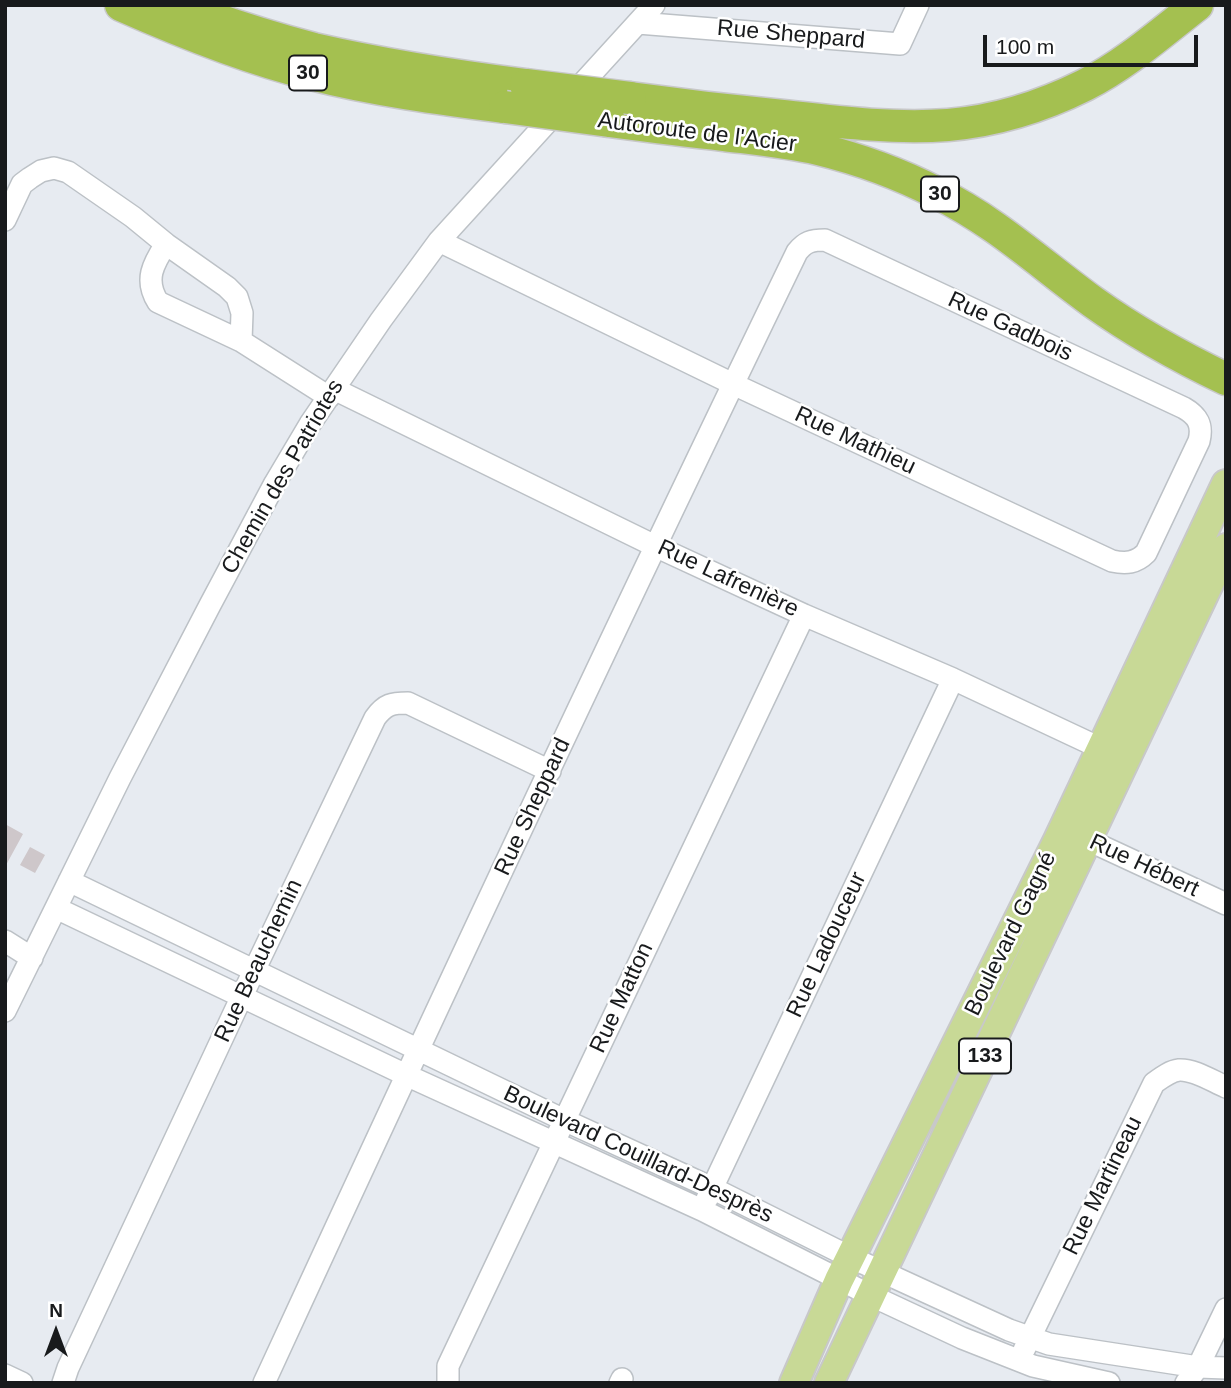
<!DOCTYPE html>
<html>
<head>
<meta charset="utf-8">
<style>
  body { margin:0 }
  #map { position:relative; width:1231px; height:1388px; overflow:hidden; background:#e7ebf1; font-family:Helvetica,sans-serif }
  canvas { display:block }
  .frame { position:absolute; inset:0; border:7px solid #181a1c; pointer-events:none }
  .north { position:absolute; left:21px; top:1297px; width:70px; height:70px; -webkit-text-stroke:5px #fff; paint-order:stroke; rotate:0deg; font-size:19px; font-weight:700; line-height:28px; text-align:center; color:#181a1c }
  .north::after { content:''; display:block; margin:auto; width:24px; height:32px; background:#181a1c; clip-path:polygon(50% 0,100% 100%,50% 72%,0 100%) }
  .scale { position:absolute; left:983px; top:35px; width:215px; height:32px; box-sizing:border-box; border:4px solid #181a1c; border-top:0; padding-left:9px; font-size:21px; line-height:24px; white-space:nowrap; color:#181a1c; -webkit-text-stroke:5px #fff; paint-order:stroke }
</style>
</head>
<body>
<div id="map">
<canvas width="1231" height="1388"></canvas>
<div class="frame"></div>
<div class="north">N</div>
<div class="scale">100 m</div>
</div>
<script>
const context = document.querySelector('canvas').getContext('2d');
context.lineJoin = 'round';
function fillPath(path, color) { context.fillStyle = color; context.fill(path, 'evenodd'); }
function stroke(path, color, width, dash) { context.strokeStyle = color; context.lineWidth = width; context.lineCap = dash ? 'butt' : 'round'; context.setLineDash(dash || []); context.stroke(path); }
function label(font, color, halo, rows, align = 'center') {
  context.font = font + ' Helvetica,sans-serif'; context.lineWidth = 5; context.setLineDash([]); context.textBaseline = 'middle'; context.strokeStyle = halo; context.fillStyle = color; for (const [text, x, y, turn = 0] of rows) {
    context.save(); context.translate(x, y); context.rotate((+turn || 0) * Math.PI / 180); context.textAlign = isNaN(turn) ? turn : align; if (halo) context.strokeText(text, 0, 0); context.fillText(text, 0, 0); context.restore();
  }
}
fillPath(new Path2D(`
  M5,824L23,834L5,867Z
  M30,847L45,855L35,873L20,865Z`), '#cec7ca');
const minor = new Path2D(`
  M638,23L900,44L918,5
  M5,220L22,184L30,178L41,171L54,168L68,172L133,217L166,244L227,287L237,297L242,313L241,341L329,397
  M166,244C153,264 144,280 158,302L241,341
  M334,389L655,546L804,615L953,679L1115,755
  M1075,834L1226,904
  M69,881L564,1120L712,1188L850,1257L1009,1330L1049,1344L1198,1367L1226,1368
  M56,908L406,1075L702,1210L870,1295L962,1338L1033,1366L1109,1383
  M5,941L32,958
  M5,1011L120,778L210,605L275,483L310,424L381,320L439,241L654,5
  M707,1199L953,679
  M1024,1350L1154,1083C1161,1078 1170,1071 1179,1070C1194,1069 1212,1081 1226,1087
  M5,1375L22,1383
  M63,1383L68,1368L242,996L375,718C385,704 392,703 408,703L550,771
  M264,1383C438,1005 615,627 797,252C805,242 811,240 825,240L1184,408C1198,416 1203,425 1199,441L1146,553C1136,563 1126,564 1112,561L733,384L439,241
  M448,1383V1366L804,615
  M620,1383L622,1379
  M1186,1383L1198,1367L1226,1309`);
const major = new Path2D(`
  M794,1383L839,1280L1058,840L1226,484
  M829,1383L1226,548`);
const highway = new Path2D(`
  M121,5C182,32 246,58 311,74C374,90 440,99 505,107
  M176,5C222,22 268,37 314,49C384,65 455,76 526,85
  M630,98C681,105 732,111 783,116C837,122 893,129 948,125C995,121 1043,106 1085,85C1126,64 1161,33 1197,5
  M609,121C647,126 686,131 724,135C756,139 788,142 818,149C859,159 900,174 937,193C995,221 1042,265 1093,302C1135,332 1180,357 1226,379`);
stroke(minor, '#bcc1c6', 24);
stroke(major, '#c8c8c9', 32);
stroke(highway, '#c8c8c9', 35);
stroke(minor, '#fff', 21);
stroke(major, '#c8d996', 28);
stroke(highway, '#a4c050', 32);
const highwayBridge = new Path2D(`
  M526,85L630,98
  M505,107L609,121`);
stroke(highwayBridge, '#c8c8c9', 35, []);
stroke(highwayBridge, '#a4c050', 32);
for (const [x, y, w] of [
  [308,73,38],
  [940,194,38],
  [985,1056,52]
]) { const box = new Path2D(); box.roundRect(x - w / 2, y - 17.5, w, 35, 5); context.fillStyle = '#fff'; context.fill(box); stroke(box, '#181a1c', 2); }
label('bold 21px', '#181a1c', null, [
  ["30",308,73],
  ["30",940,194],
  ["133",985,1056]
]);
label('23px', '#181a1c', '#fff', [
  ["Rue Sheppard",791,35,5],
  ["Autoroute de l'Acier",697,133,7],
  ["Rue Gadbois",1010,327,25],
  ["Rue Mathieu",855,441,25],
  ["Chemin des Patriotes",283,477,-60],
  ["Rue Lafrenière",728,579,25],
  ["Rue Sheppard",533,807,-65],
  ["Rue Hébert",1144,866,25],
  ["Boulevard Gagné",1011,934,-64],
  ["Rue Ladouceur",827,945,-65],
  ["Rue Beauchemin",259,961,-65],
  ["Rue Matton",622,998,-65],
  ["Boulevard Couillard-Desprès",638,1155,25],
  ["Rue Martineau",1103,1186,-64]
]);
</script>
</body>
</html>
